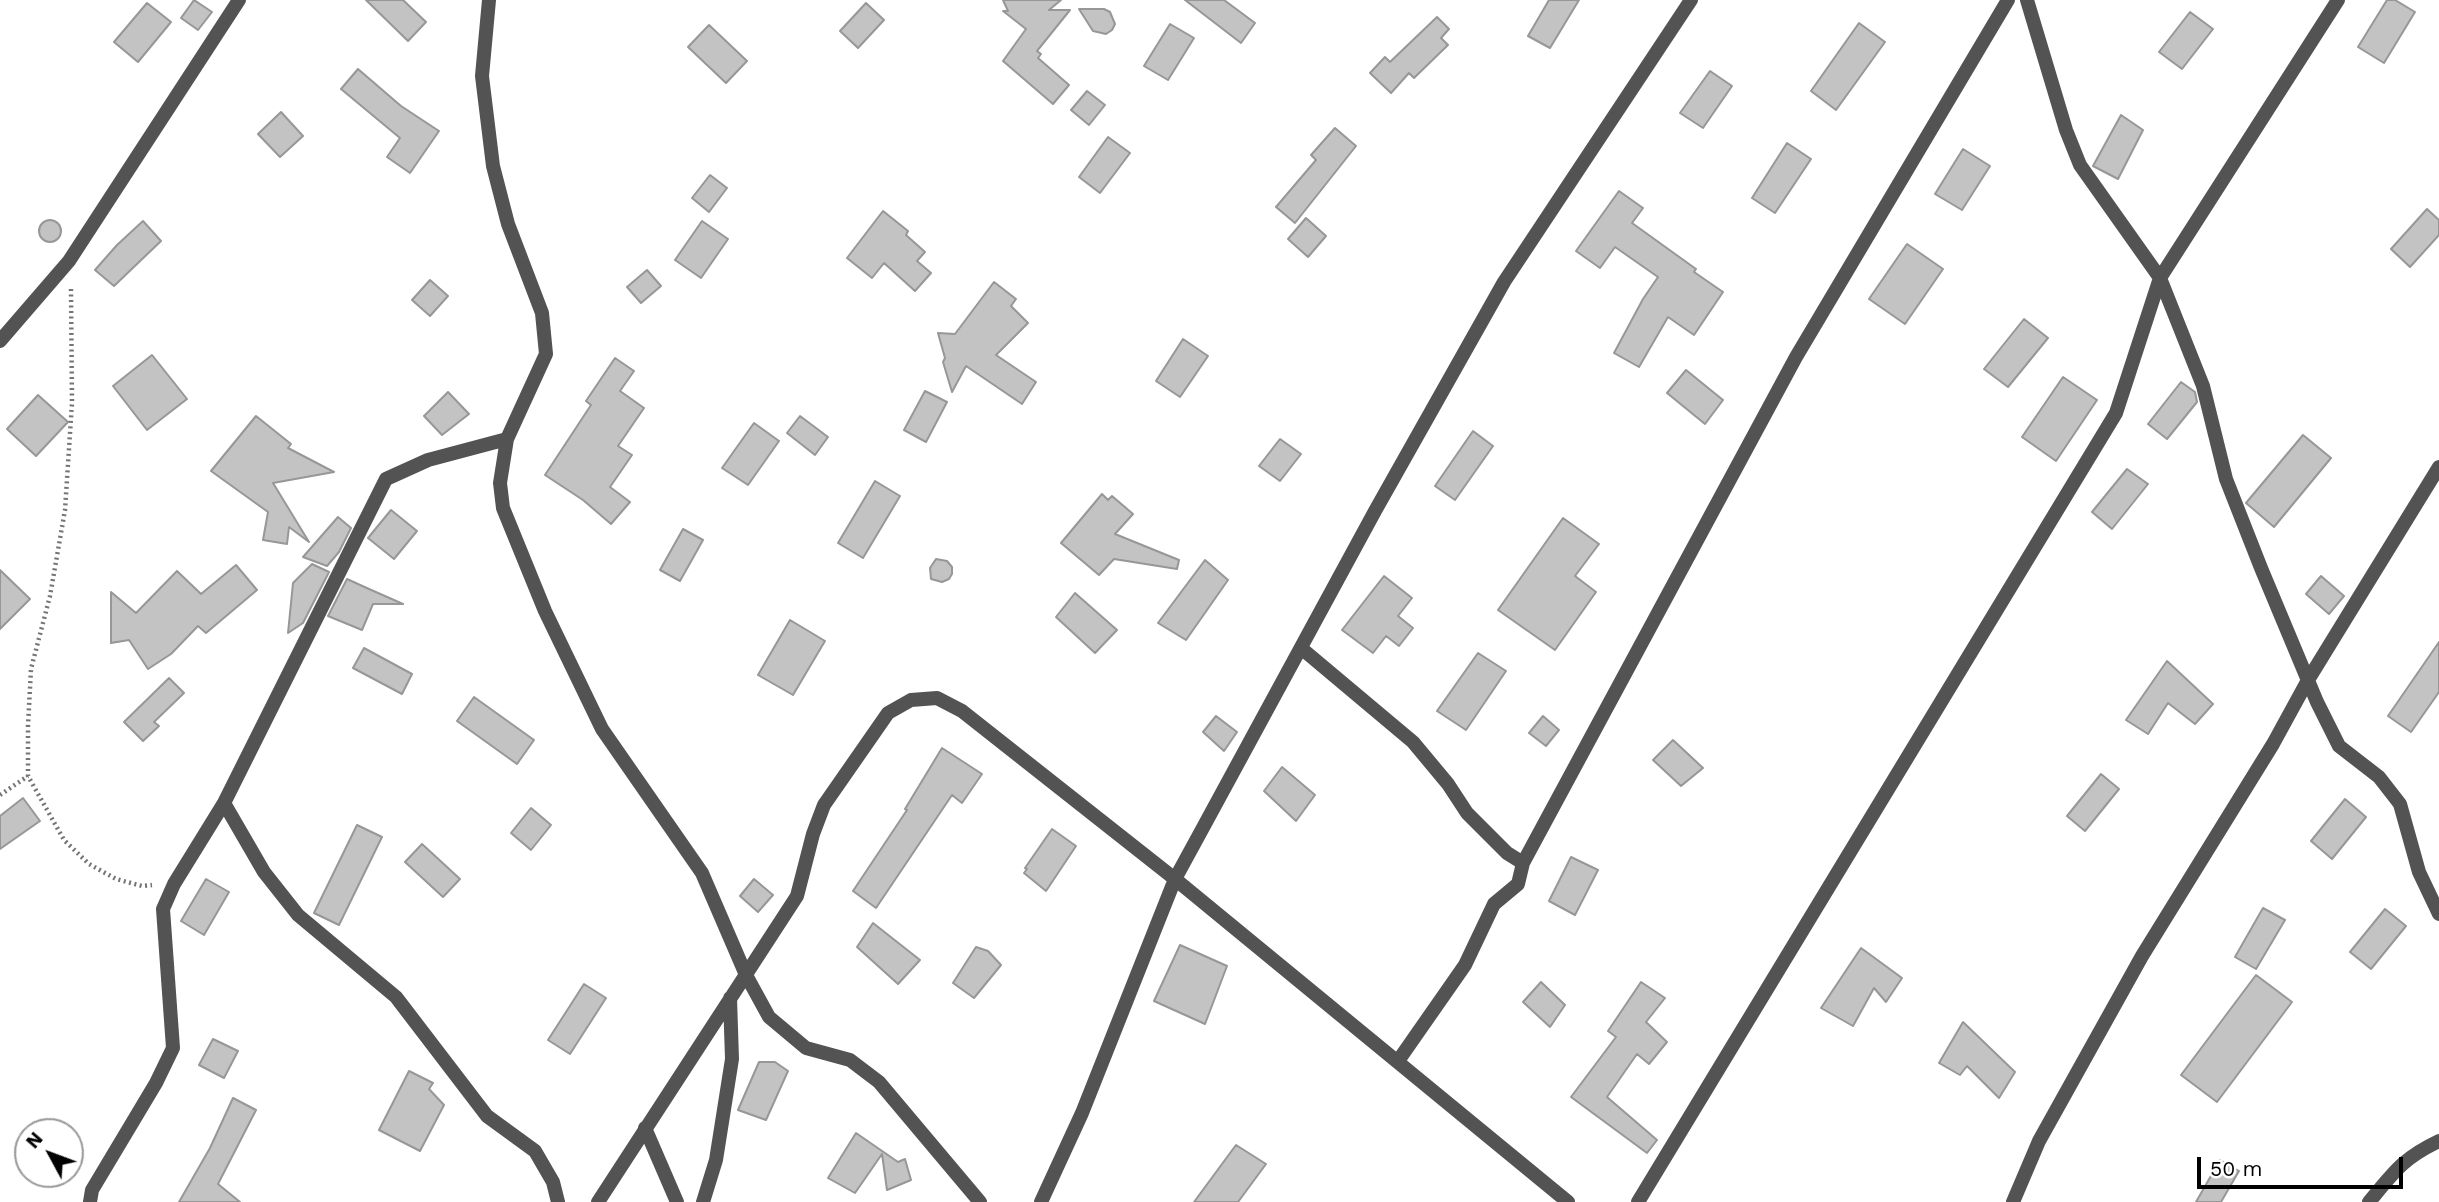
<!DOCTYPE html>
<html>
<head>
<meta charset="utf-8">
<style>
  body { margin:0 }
  #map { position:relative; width:2439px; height:1202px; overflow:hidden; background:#fff; font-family:"Work Sans",sans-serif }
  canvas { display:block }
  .north { position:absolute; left:14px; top:1118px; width:70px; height:70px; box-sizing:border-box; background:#fff; border:2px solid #999; border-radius:50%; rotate:311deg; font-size:19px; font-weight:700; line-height:28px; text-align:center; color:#000 }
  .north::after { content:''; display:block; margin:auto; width:24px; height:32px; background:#000; clip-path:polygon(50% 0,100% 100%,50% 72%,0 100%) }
  .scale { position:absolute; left:2197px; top:1157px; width:206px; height:32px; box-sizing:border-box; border:4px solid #000; border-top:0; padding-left:9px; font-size:21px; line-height:24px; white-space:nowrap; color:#000; -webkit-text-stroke:5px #fff; paint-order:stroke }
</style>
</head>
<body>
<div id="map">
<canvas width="2439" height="1202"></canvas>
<div class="north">N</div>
<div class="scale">50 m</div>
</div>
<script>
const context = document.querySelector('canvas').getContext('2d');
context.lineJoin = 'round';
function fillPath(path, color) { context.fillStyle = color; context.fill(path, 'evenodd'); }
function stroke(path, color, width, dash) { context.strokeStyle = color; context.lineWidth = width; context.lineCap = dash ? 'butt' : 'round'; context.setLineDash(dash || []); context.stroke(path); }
const building = new Path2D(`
  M194,0L212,12L198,30L181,18Z
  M366,0H403L426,22L408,41Z
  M1003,0H1061L1049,10H1070L1037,51L1041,54L1038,58L1069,85L1053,104L1003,61L1026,29L1003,11H1008Z
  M1185,0H1224L1255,23L1241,43Z
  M1549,0H1579L1550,48L1528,36Z
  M2387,0H2395L2415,12L2384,63L2358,47Z
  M147,3L171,22L138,62L114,42Z
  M866,3L884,20L858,48L840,31Z
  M1079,9H1104L1110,12L1115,24L1112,30L1106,34L1093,31Z
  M2190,12L2213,29L2182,69L2159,52Z
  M1437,17L1449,29L1441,38L1448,45L1414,78L1409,73L1391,93L1370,73L1385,57L1390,62Z
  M1859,23L1885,42L1836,110L1811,91Z
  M1170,24L1194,38L1168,80L1144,66Z
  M709,25L747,61L726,83L688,47Z
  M358,69L401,106L439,131L410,173L387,157L400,138L341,89Z
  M1710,71L1732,86L1703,128L1680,113Z
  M1087,91L1105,105L1089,125L1071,110Z
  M281,112L303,136L280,157L258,134Z
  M2121,115L2143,130L2118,179L2093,166Z
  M1335,128L1356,146L1295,223L1276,207L1316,160L1311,155Z
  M1108,137L1130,153L1100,193L1079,177Z
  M1787,143L1811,159L1775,213L1752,198Z
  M1963,149L1990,166L1962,210L1935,194Z
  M710,175L727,188L709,212L692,198Z
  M1619,191L1643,208L1632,223L1696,269L1694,272L1723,292L1694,335L1668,317L1639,367L1614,353L1643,299L1658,277L1615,247L1600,268L1576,251Z
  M2427,209L2439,220V235L2410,267L2391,249Z
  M883,211L908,231L906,235L925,252L917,261L931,273L915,291L884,263L872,278L847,258Z
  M1306,218L1326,236L1308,257L1288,239Z
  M39 231a11 11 0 1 1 22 0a11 11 0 1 1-22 0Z
  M143,221L161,241L114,286L95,270L117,245Z
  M702,221L728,239L701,278L675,260Z
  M1907,244L1943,269L1905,324L1869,299Z
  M647,270L661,286L641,303L627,287Z
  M430,280L448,296L430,316L412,300Z
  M994,282L1016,299L1011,306L1028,323L996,355L1036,382L1022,404L966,366L952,392L943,362L945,358L938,333L955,334Z
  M2024,319L2048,338L2008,387L1984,369Z
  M1183,339L1208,356L1180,397L1156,381Z
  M152,355L187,399L147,430L113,386Z
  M615,358L634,371L620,391L644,408L618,446L632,455L610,487L630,502L611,524L583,500L545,475L591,405L586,401Z
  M1686,370L1723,400L1705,424L1667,393Z
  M2063,377L2097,400L2056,461L2022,437Z
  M2181,382L2195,392L2197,402L2167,439L2148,424Z
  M925,391L947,402L926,442L904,430Z
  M448,392L469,414L442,435L424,416Z
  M38,395L68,422L36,456L7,429Z
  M256,416L291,444L288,448L334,472L273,483L309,542L289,527L287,544L263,540L268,512L211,471Z
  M800,416L828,437L815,455L787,433Z
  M754,423L779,441L748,485L722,468Z
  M1473,431L1493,446L1455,500L1435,486Z
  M2303,435L2331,458L2274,527L2246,503Z
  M1280,439L1301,454L1280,481L1259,466Z
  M2127,469L2148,484L2112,529L2092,512Z
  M875,481L900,496L863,558L838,543Z
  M1102,494L1108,500L1112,496L1133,514L1115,534L1179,560L1177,569L1114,559L1099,575L1061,543Z
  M391,510L417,531L394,559L368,538Z
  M338,517L351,528L339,552L327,566L303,557Z
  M1563,518L1599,544L1575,576L1596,592L1555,650L1498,610Z
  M683,529L703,540L680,581L660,570Z
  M936,559L947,561L952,567V574L949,579L942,582L931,579L930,568Z
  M1205,560L1228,580L1186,640L1158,623Z
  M312,564L329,572L303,623L288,633L293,583Z
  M236,565L257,590L206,633L198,626L171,654L148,669L129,640L111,643V592L136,613L177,571L201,594Z
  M0,570L30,599L0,629Z
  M1384,576L1412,598L1398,616L1413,628L1399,646L1386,636L1373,653L1342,630Z
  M2321,576L2344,596L2329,614L2306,594Z
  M347,579L369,589L403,604H373L362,630L328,616Z
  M1075,593L1117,630L1095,653L1056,617Z
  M790,620L825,641L793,695L758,675Z
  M2439,642V692L2411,732L2388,716Z
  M364,648L412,674L402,694L353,668Z
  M1478,653L1506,671L1466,730L1437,711Z
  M2167,661L2213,704L2195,724L2168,703L2148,734L2126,720Z
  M169,678L184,693L154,722L159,726L143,741L124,722Z
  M474,697L534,740L517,764L457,721Z
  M1216,716L1237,732L1224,751L1203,732Z
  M1543,716L1559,730L1546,746L1529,733Z
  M1673,740L1703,768L1681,786L1653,760Z
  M942,748L982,774L962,803L952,795L876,908L853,891L907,810L905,809Z
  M1282,767L1315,795L1296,821L1264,791Z
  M2101,774L2119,789L2085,831L2067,816Z
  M23,798L40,821L0,849V816Z
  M2345,799L2366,817L2332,859L2311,841Z
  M531,808L551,825L531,850L511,833Z
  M357,825L382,837L339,925L314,913Z
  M1052,829L1076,846L1046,891L1024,873L1027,869L1025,868Z
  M422,844L460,879L443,897L405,862Z
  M1571,857L1598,870L1575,915L1549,901Z
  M206,879L229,892L204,935L181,921Z
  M754,879L773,895L758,912L740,896Z
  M2263,908L2285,920L2256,969L2235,957Z
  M2385,909L2406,926L2371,969L2350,952Z
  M873,923L920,960L898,984L857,947Z
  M1180,945L1227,966L1205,1024L1154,1001Z
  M976,947L988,951L1001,965L974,998L953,983Z
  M1861,948L1902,978L1886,1002L1874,988L1853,1026L1821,1008Z
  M2256,975L2292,1002L2217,1102L2181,1075Z
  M1541,982L1565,1005L1550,1027L1523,1002Z
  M1641,982L1665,998L1646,1022L1667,1042L1649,1064L1637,1054L1607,1097L1657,1140L1647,1153L1571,1097L1616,1037L1608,1031Z
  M584,984L606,998L570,1054L548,1040Z
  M1963,1022L2015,1072L1999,1098L1967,1066L1960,1075L1939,1063Z
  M213,1039L238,1051L224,1078L199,1065Z
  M759,1062H775L788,1071L766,1120L738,1110Z
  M409,1071L433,1083L429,1089L444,1105L420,1151L379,1130Z
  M233,1098L256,1110L218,1184L240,1202H179L210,1148Z
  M856,1133L898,1162L905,1159L911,1180L887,1190L882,1154L855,1193L828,1178Z
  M1236,1145L1266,1164L1238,1202H1194Z
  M2220,1160L2239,1171L2221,1202H2196Z`);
fillPath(building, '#c3c3c3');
stroke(building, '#979797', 2);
stroke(new Path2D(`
  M71,289L72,403L65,510L50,596L31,669L28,726V776L64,840L89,864L116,879L142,886L152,885
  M0,795L28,776`), '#757575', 4.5, [2, 3.5]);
stroke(new Path2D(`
  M489,0L482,76L493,166L508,224L542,313L546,354L507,439L500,483L503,508L545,611L602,729L702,873L746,975L769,1017L806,1048L850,1060L879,1082L980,1202
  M2027,0L2066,130L2080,165L2160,278L2203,386L2226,479L2261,568L2317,702L2339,746L2379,777L2400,804L2419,872L2439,914
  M0,341L69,261L239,0
  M1301,648L1413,742L1448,784L1467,813L1507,853L1523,863
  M224,803L264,872L298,915L396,997L487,1116L535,1151L553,1182L558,1202
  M1398,1061L1465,965L1494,904L1518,884L1523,863L1796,357L2008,0
  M645,1128L677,1202
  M90,1202L92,1190L156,1083L173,1048L163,909L174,884L224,803L386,479L428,460L507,439
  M598,1202L797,896L813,834L824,805L888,713L911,700L937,698L962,711L1175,879L1568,1202
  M703,1202L716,1160L732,1059L730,998
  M1041,1202L1082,1113L1175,879L1205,824L1375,511L1504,282L1691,0
  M1638,1202L2116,413L2160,278L2338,0
  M2013,1202L2039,1141L2142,956L2273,744L2308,680L2439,467
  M2369,1202C2394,1172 2403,1158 2439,1141`), '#535353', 14);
</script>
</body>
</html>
